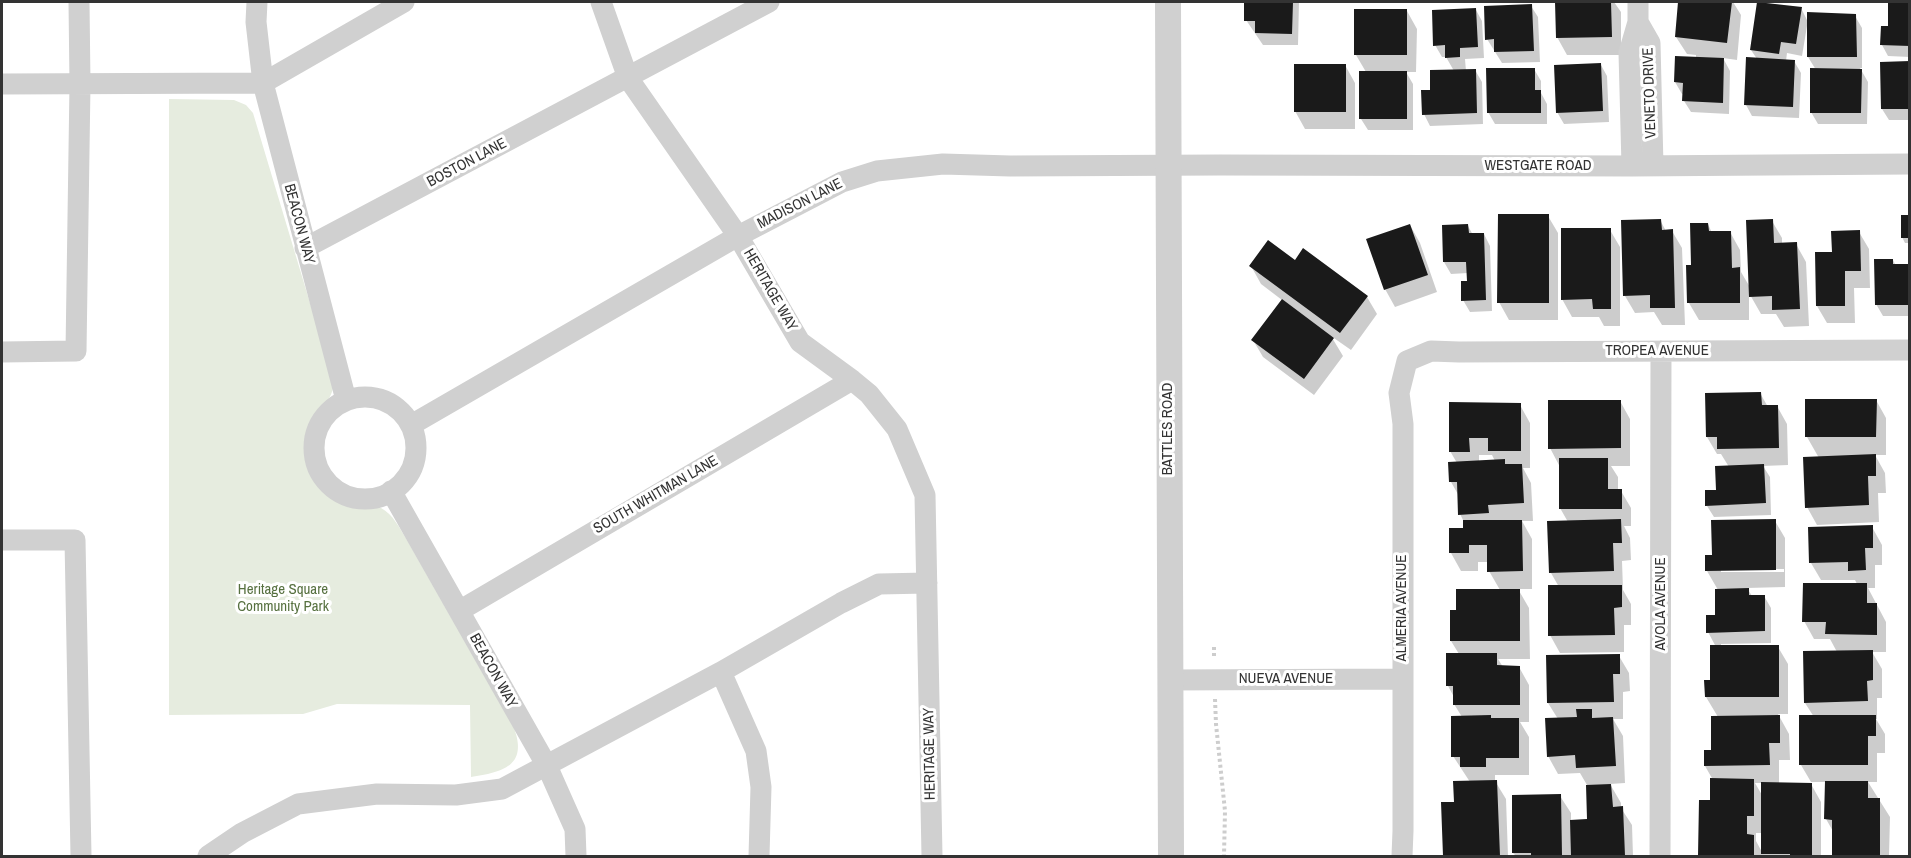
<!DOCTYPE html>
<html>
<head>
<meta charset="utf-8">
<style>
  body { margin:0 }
  #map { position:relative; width:1911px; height:858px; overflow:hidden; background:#fff; font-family:"Archivo Narrow",sans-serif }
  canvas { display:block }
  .frame { position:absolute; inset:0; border:3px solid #333; pointer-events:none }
</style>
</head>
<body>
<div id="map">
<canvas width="1911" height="858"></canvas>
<div class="frame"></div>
</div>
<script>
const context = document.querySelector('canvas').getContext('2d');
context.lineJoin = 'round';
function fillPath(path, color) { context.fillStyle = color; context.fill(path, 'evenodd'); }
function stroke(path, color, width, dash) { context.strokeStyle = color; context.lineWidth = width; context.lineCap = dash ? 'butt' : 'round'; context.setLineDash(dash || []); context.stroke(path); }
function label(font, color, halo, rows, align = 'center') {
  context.font = font + ' "Archivo Narrow",sans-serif'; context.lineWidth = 6; context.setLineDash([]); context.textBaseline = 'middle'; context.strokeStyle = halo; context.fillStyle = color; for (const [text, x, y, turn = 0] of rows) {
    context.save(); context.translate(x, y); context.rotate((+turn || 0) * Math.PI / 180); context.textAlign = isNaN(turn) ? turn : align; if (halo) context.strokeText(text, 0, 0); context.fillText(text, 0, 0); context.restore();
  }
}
fillPath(new Path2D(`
  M169,99L234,100L246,105L253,113L331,373C332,377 333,382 333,387C332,401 315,412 310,426C301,451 311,481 333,495C340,500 350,504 358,505C366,506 374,504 381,508C393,514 400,529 407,540L514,728C528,766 503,772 471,777L470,705L337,704L303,714L169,715Z`), '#e6ecdf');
fillPath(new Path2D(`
  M1246,2H1299L1298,45H1263L1246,20Z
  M1557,2H1614L1621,12V55H1567L1557,37Z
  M1680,2H1733L1741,15L1737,60L1723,58L1730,71L1729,114L1691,112L1684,101V94H1682L1675,82L1696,58V55L1687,54L1676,37Z
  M1758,2L1801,8L1808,22L1855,16L1862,28V68H1860L1868,82L1867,124H1818L1811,112L1816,70L1808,57V26H1807L1802,56L1787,53L1786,61H1794L1801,73L1799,118L1752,116L1746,105L1757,59L1751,50Z
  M1890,2H1910V57L1888,56L1882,45L1889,27Z
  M1531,6L1538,17L1540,62L1502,63L1487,39Z
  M1476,10L1482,21L1484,58L1465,59L1466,71L1475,70L1482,82L1483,124L1430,126L1424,114L1432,92L1454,71L1446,57H1442L1435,45Z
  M1407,11L1417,29L1416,72H1406L1413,84V130H1368L1361,119L1366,72L1356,55Z
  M1910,63V120H1889L1882,109Z
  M1345,65L1355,83V129H1305L1295,111Z
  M1601,65L1607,76L1609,122L1564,124L1557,112Z
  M1534,69L1541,81V93L1547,104V124H1495L1488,112Z
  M1548,216L1558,233V320H1509L1499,302Z
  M1910,217V243H1905L1902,237Z
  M1660,220L1666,231H1672L1682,248L1685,325H1662L1654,312L1635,313L1625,296Z
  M1772,221L1782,238V244H1796L1806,262L1809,326L1784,327L1776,314H1761L1749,293V320H1699L1689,303L1692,266L1708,224L1712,233L1730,232L1740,250L1741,272L1751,289Z
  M1410,225L1420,243L1437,292L1395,307L1385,289Z
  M1468,226L1473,235L1484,234L1490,246L1492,311L1470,312L1463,300L1468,282V273L1451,274L1444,262Z
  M1610,230L1620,247V326H1604L1599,317H1572L1562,299Z
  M1859,232L1869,249L1870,288H1854L1855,323H1827L1817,306L1833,253Z
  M1893,260L1896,266H1910V316H1883L1876,304Z
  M1295,262L1367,297L1377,314L1351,350L1331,336L1343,356L1314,395L1263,357L1253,340L1282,300L1261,284L1251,266Z
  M1760,393L1768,407L1777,406L1787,424L1788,465L1763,466L1770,477L1771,515L1714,517L1707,506L1717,491L1729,467L1721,454H1717L1707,437Z
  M1807,400H1876L1886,418V455H1875L1885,473L1886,493H1878L1879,522L1817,525L1807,507L1819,458L1807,437Z
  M1620,401L1630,419V466H1611L1618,477V491H1621L1631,508V526H1624L1630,538L1631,560L1622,561L1623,590L1631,604V625H1624V652L1560,653L1550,635L1559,587L1551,573L1568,522L1560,508V467L1550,448Z
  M1450,403L1520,405L1530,423V468H1523L1531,483L1533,521H1522L1532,539V589H1518L1529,608L1530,659H1498L1503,667H1519L1529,685V722H1520L1529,737V775H1495V781L1506,799L1508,856H1445L1443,804L1455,803L1470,782L1453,756L1462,717L1454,704V697L1448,686L1459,654L1451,641L1458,612L1500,590L1489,571V562H1478V571H1461L1451,553V529H1465L1464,522L1460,514L1459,496L1451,482L1457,463L1450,451ZM1479,455H1492L1495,461L1479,462Z
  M1775,521L1785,538V587L1747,588L1752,596H1764L1771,608V643L1721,644V647H1778L1788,664V714H1778L1789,734L1790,760H1779V784H1811L1821,802V856H1764L1763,855V856H1700L1701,802H1711L1713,780L1705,766L1713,751L1718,717L1706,697L1712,681L1716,647L1708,632L1717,616L1718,590L1707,571L1713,557ZM1721,569H1784V572H1721ZM1755,783H1762V795ZM1756,833H1762V852L1756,841Z
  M1872,527L1882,545V565H1875V588H1868L1886,622V652H1872L1882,669V698H1877V719H1876L1885,734V753H1877V782H1868L1890,817L1889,856H1834V833L1826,819V782H1811L1801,765L1814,717L1805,703L1837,652L1830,639H1814L1804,621L1857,584L1855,580H1821L1811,563Z
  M1619,656L1629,673L1630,691L1623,692V719H1613L1623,736L1625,783L1610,784L1621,803V808L1632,825L1633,856H1516L1513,853L1560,796L1571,813V822L1589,821L1587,785L1580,773L1558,774L1548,756L1558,719L1548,703Z`), '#0003');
fillPath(new Path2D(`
  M1244,2H1293L1292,34L1255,33V21H1244Z
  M1555,2H1611L1612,37L1556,38Z
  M1678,2H1732L1727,43L1675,37Z
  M1757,2L1802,7L1796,44L1781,42L1779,54L1750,50Z
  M1888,2H1910V46L1880,45L1881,26H1888Z
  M1532,4L1534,51L1494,52V39L1485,40L1484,6Z
  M1476,8L1478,47L1460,48V57L1445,58V45L1433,46L1432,10Z
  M1354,9H1407V55H1354Z
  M1807,12L1856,14L1857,57H1807Z
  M1675,56L1724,58L1723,103L1682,101L1683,83L1674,82Z
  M1746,57L1795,60L1793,107L1744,105Z
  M1910,61V109H1881L1880,62Z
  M1601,63L1603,111L1556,113L1554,65Z
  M1294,64H1346V112H1294Z
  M1486,68H1535V90H1541V113H1487Z
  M1810,68L1862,69L1861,113H1810Z
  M1476,69L1477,113L1422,115L1421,90H1430V70Z
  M1359,71H1407V119H1359Z
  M1498,214H1549V303H1497Z
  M1901,215H1910V238H1901Z
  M1661,219L1662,230L1673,229L1675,308H1650V295L1623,296L1621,220Z
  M1773,219L1774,243L1797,242L1800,309L1772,310V296L1749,297L1746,220Z
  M1690,223H1708L1709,231H1731L1732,268L1740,267V303H1687L1686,265H1691Z
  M1410,224L1428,275L1384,290L1366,239Z
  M1468,224L1469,233H1484L1486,300L1461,301V281H1467L1466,262H1443L1442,225Z
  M1561,228H1611V309H1593L1592,299L1561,300Z
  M1860,230L1861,271H1845V306H1816L1815,252H1832L1831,231Z
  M1268,240L1295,260L1303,248L1368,296L1340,333L1249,266Z
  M1874,259H1893V264H1910V305H1875Z
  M1282,299L1334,338L1304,379L1251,340Z
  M1761,392L1762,405H1778L1779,448L1717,449V437H1706L1705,393Z
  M1805,399H1877L1876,437H1805Z
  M1548,400H1621V448L1548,449Z
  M1449,402L1521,403V451H1488V438H1469L1470,452H1449Z
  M1876,454V476H1868L1869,505L1805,508L1803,457Z
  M1559,458H1608V489H1622V509H1559Z
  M1505,459V464H1522L1524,503L1488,505L1489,513L1458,515L1457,482H1449L1448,462Z
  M1764,464L1766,503L1705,506V490H1716L1715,466Z
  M1621,519L1622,543H1613L1614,571L1549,573L1547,521Z
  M1776,519V570L1705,571V555H1712L1711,520Z
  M1463,520H1522L1523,571L1487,572V545H1469V553H1449V528H1463Z
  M1873,525V548H1865L1866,570L1848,571V562L1809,563L1808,527Z
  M1803,583H1867V603H1877V635L1825,634L1826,622H1802Z
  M1548,585H1622V607L1614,608L1615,635L1548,636Z
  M1749,588V595H1765V631L1706,633V615H1715V589Z
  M1456,589H1520V641H1450V610H1456Z
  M1710,645H1779V697H1705L1704,680H1710Z
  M1873,650V680L1867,681L1868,701L1804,703L1803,651Z
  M1446,653H1497V665L1520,666V705H1453V686H1446Z
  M1620,654V674H1613L1614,702L1547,703L1546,655Z
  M1576,709H1592V718L1613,717L1616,766L1576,768L1575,755L1547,757L1545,718L1577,717Z
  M1491,715V718H1519V758H1486V767H1460V757H1451V716Z
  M1780,715V743H1769L1770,765L1704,766V750H1711V716Z
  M1799,715H1876V736H1868V765H1799Z
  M1710,778L1754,779V816H1747V834L1754,835V856H1698L1699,800H1710Z
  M1497,780L1500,856H1443L1441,802H1454L1453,781Z
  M1825,781H1868V798H1880V856H1832V820L1824,819Z
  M1761,782L1812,783V856H1790V854H1761Z
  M1611,784L1613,807L1623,806L1625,856H1571L1570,820L1587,819L1586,785Z
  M1561,794L1562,856H1531V853H1512V795Z`), '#1a1a1a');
stroke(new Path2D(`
  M1214,647V658
  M1215,699L1216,724L1225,811L1224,856`), '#cdcdcd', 4, [3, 3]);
stroke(new Path2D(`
  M257,2L256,22L263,83L346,400
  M601,2L628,78L738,236L800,342L852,380L869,394L897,429L925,495L932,856
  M1638,22L1650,43L1653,166
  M2,84L263,83L404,2
  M1632,166L1629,53L1638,22V2
  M305,248L769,2
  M2,352L76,351L80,84L79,2
  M314 448a51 51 0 1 1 102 0a51 51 0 1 1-102 0Z
  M411,425L738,236L842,182L877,171L943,164L1010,166L1220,165L1632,166L1910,164
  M391,491L547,766L575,829L576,856
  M2,540H75L81,856
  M459,611L852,380
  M721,672L756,751L761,787L759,856
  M1169,680L1402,679
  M208,856L242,833L298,804L377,794L456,795L502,789L721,672L841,603L879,584L927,583
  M1402,856L1403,831V424L1399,393L1407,361L1431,351L1459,352L1910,350
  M1660,856L1661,351`), '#d0d0d0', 21);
stroke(new Path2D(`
  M1168,2L1171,856`), '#d0d0d0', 26);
label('15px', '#333', '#fff', [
  ["VENETO DRIVE",1650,93,-92],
  ["BOSTON LANE",467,163,-28],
  ["WESTGATE ROAD",1538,166],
  ["MADISON LANE",800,204,-27],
  ["BEACON WAY",299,224,75],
  ["HERITAGE WAY",770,290,60],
  ["TROPEA AVENUE",1657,351],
  ["BATTLES ROAD",1168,429,-90],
  ["SOUTH WHITMAN LANE",656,495,-30],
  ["AVOLA AVENUE",1661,604,-90],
  ["ALMERIA AVENUE",1402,608,-90],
  ["BEACON WAY",493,671,61],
  ["NUEVA AVENUE",1286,679],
  ["HERITAGE WAY",930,754,-91]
]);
label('15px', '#56703f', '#fff', [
  ["Heritage Square",283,590],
  ["Community Park",283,607]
]);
</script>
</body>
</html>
